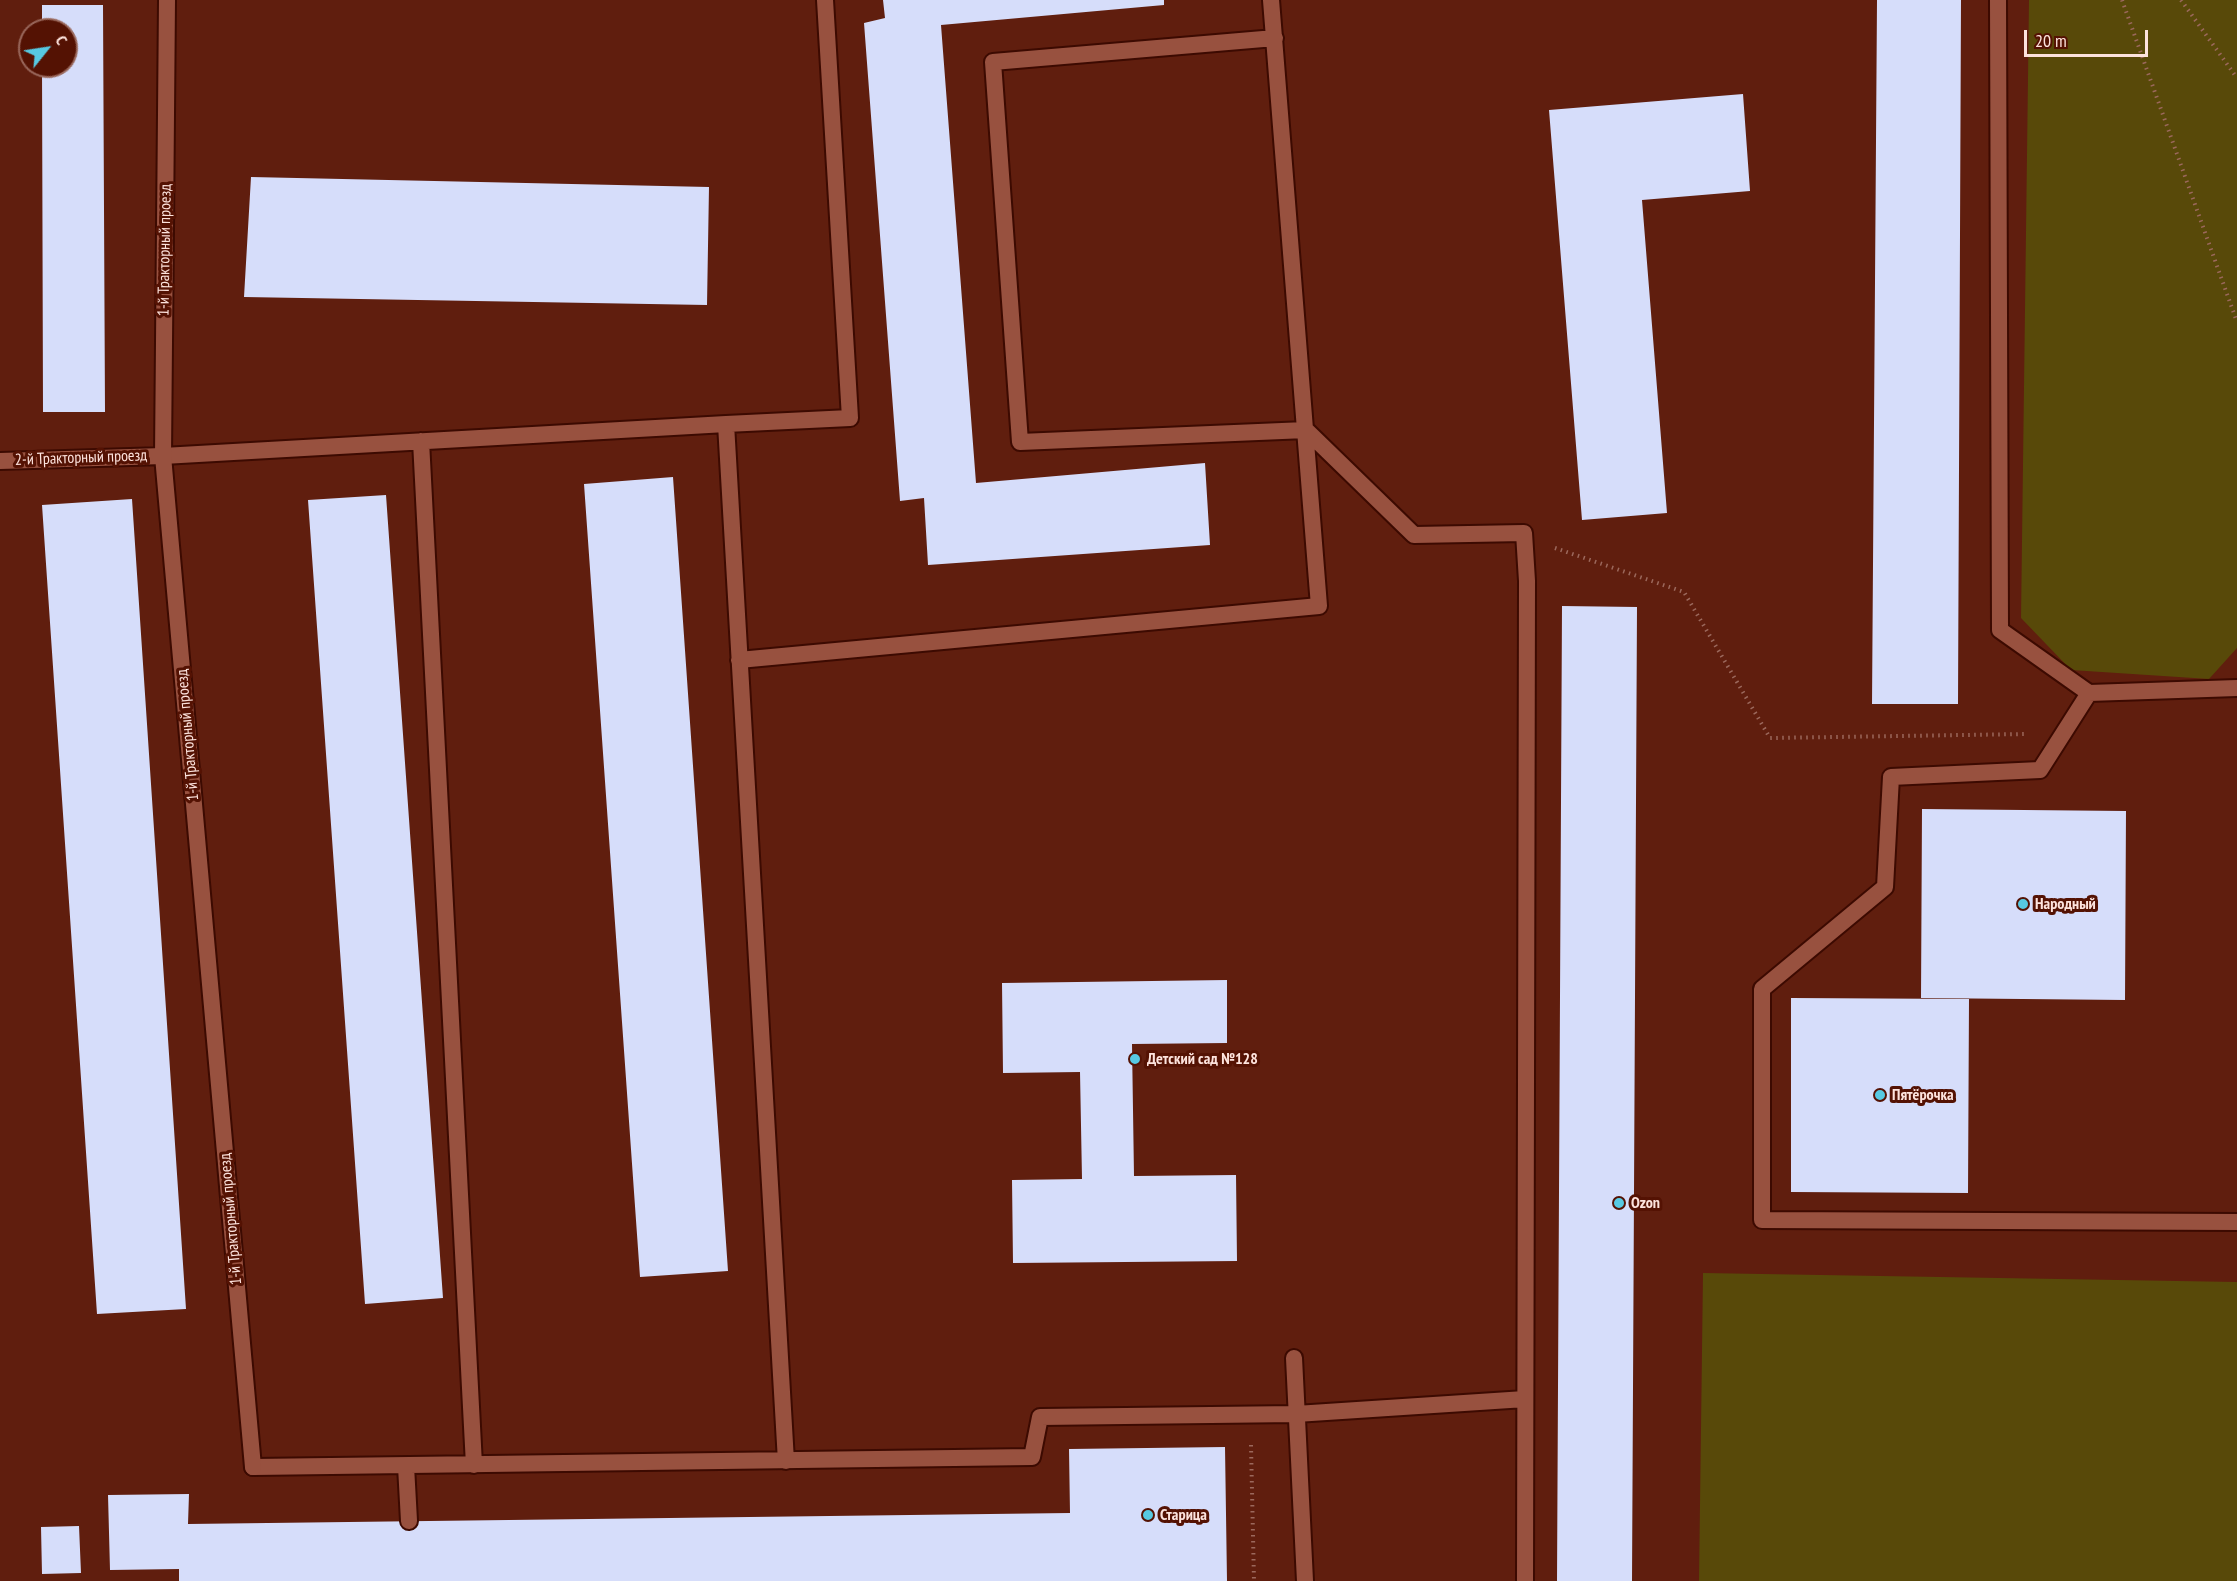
<!DOCTYPE html>
<html>
<head>
<meta charset="utf-8">
<style>
  body { margin:0 }
  #map { position:relative; width:2237px; height:1581px; overflow:hidden; background:#601e0e; font-family:"PT Sans Narrow",sans-serif }
  canvas { display:block }
  .north { position:absolute; left:18px; top:18px; width:60px; height:60px; box-sizing:border-box; background:#541203; border:2px solid #98665a; border-radius:50%; rotate:60deg; font-size:16px; font-weight:700; line-height:24px; text-align:center; color:#fde3dd }
  .north::after { content:''; display:block; margin:auto; width:21px; height:27px; background:#57c9e2; clip-path:polygon(50% 0,100% 100%,50% 72%,0 100%) }
  .scale { position:absolute; left:2024px; top:30px; width:124px; height:27px; box-sizing:border-box; border:3px solid #fde3dd; border-top:0; padding-left:8px; font-size:18px; line-height:21px; white-space:nowrap; color:#fde3dd; -webkit-text-stroke:4px #541203; paint-order:stroke }
</style>
</head>
<body>
<div id="map">
<canvas width="2237" height="1581"></canvas>
<div class="north">С</div>
<div class="scale">20 m</div>
</div>
<script>
const context = document.querySelector('canvas').getContext('2d');
context.lineJoin = 'round';
function fillPath(path, color) { context.fillStyle = color; context.fill(path, 'evenodd'); }
function stroke(path, color, width, dash) { context.strokeStyle = color; context.lineWidth = width; context.lineCap = dash ? 'butt' : 'round'; context.setLineDash(dash || []); context.stroke(path); }
function label(font, color, halo, rows, align = 'center') {
  context.font = font + ' "PT Sans Narrow",sans-serif'; context.lineWidth = 6; context.setLineDash([]); context.textBaseline = 'middle'; context.strokeStyle = halo; context.fillStyle = color; for (const [text, x, y, turn = 0] of rows) {
    context.save(); context.translate(x, y); context.rotate((+turn || 0) * Math.PI / 180); context.textAlign = isNaN(turn) ? turn : align; if (halo) context.strokeText(text, 0, 0); context.fillText(text, 0, 0); context.restore();
  }
}
fillPath(new Path2D(`
  M2029,0H2237V648L2209,679L2071,670L2021,618Z
  M1703,1273L2237,1282V1581H1699Z`), '#584909');
fillPath(new Path2D(`
  M883,0H1164V5L941,25L976,483L1205,463L1210,545L928,565L924,498L900,501L864,23L885,18Z
  M1877,0H1961L1958,704H1872Z
  M42,5H103L105,412H43L42,66H66V30H42Z
  M1743,94L1750,191L1642,200L1667,513L1582,520L1549,110Z
  M251,177L709,187L707,305L244,297Z
  M673,477L728,1271L640,1277L584,484Z
  M386,495L443,1298L365,1304L308,500Z
  M132,499L186,1309L97,1314L42,505Z
  M1562,606L1637,607L1632,1581H1557Z
  M1922,809L2126,811L2125,1000L1921,998Z
  M1227,980V1043L1132,1044L1134,1176L1236,1175L1237,1261L1013,1263L1012,1180L1082,1179L1080,1072L1003,1073L1002,983Z
  M1791,998L1969,999L1968,1193L1791,1192Z
  M1225,1447L1227,1581H179V1569L110,1570L108,1495L189,1494L188,1524L1070,1513L1069,1449Z
  M79,1526L81,1573L42,1574L41,1527Z`), '#d6ddfa');
const service = new Path2D(`
  M1998,0L2000,630L2089,693
  M1275,38L993,62L1020,442L1306,430L1414,535L1524,533L1527,581L1525,1581
  M726,424L850,418L825,0
  M421,441L474,1465
  M163,456L726,424L786,1461
  M739,660L1319,606L1271,0
  M2237,688L2089,693L2040,770L1891,777L1885,887L1762,989V1220L2237,1222
  M1294,1358L1305,1581
  M406,1466L409,1521
  M253,1467L1032,1457L1040,1417L1296,1414L1525,1399`);
const minor = new Path2D(`
  M167,0L163,456L253,1467
  M0,461L163,456`);
stroke(service, '#3c0a01', 20);
stroke(minor, '#3c0a01', 20);
stroke(new Path2D(`
  M2122,0L2237,322
  M2181,0L2237,78
  M1555,548L1684,592L1770,738L2027,734
  M1251,1445L1254,1581`), '#9b685c', 4, [1.5, 4.5]);
stroke(service, '#98513f', 16);
stroke(minor, '#98513f', 16);
for (const [x, y, r, color] of [
  [2023,904,6,"#57c9e2"],
  [1135,1059,6,"#57c9e2"],
  [1880,1095,6,"#57c9e2"],
  [1619,1203,6,"#57c9e2"],
  [1148,1515,6,"#57c9e2"]
]) { const dot = new Path2D(); dot.arc(x, y, r, 0, 2 * Math.PI); context.fillStyle = color; context.fill(dot); stroke(dot, '#541203', 2); }
label('16px', '#fde3dd', '#541203', [
  ["1-й Тракторный проезд",165,250,-89],
  ["2-й Тракторный проезд",81,458,-2],
  ["1-й Тракторный проезд",188,735,-95],
  ["1-й Тракторный проезд",231,1219,-95]
]);
label('bold 16px', '#fde3dd', '#541203', [
  ["Народный",2035,904],
  ["Детский сад №128",1147,1059],
  ["Пятёрочка",1892,1095],
  ["Ozon",1631,1203],
  ["Старица",1160,1515]
], 'left');
</script>
</body>
</html>
